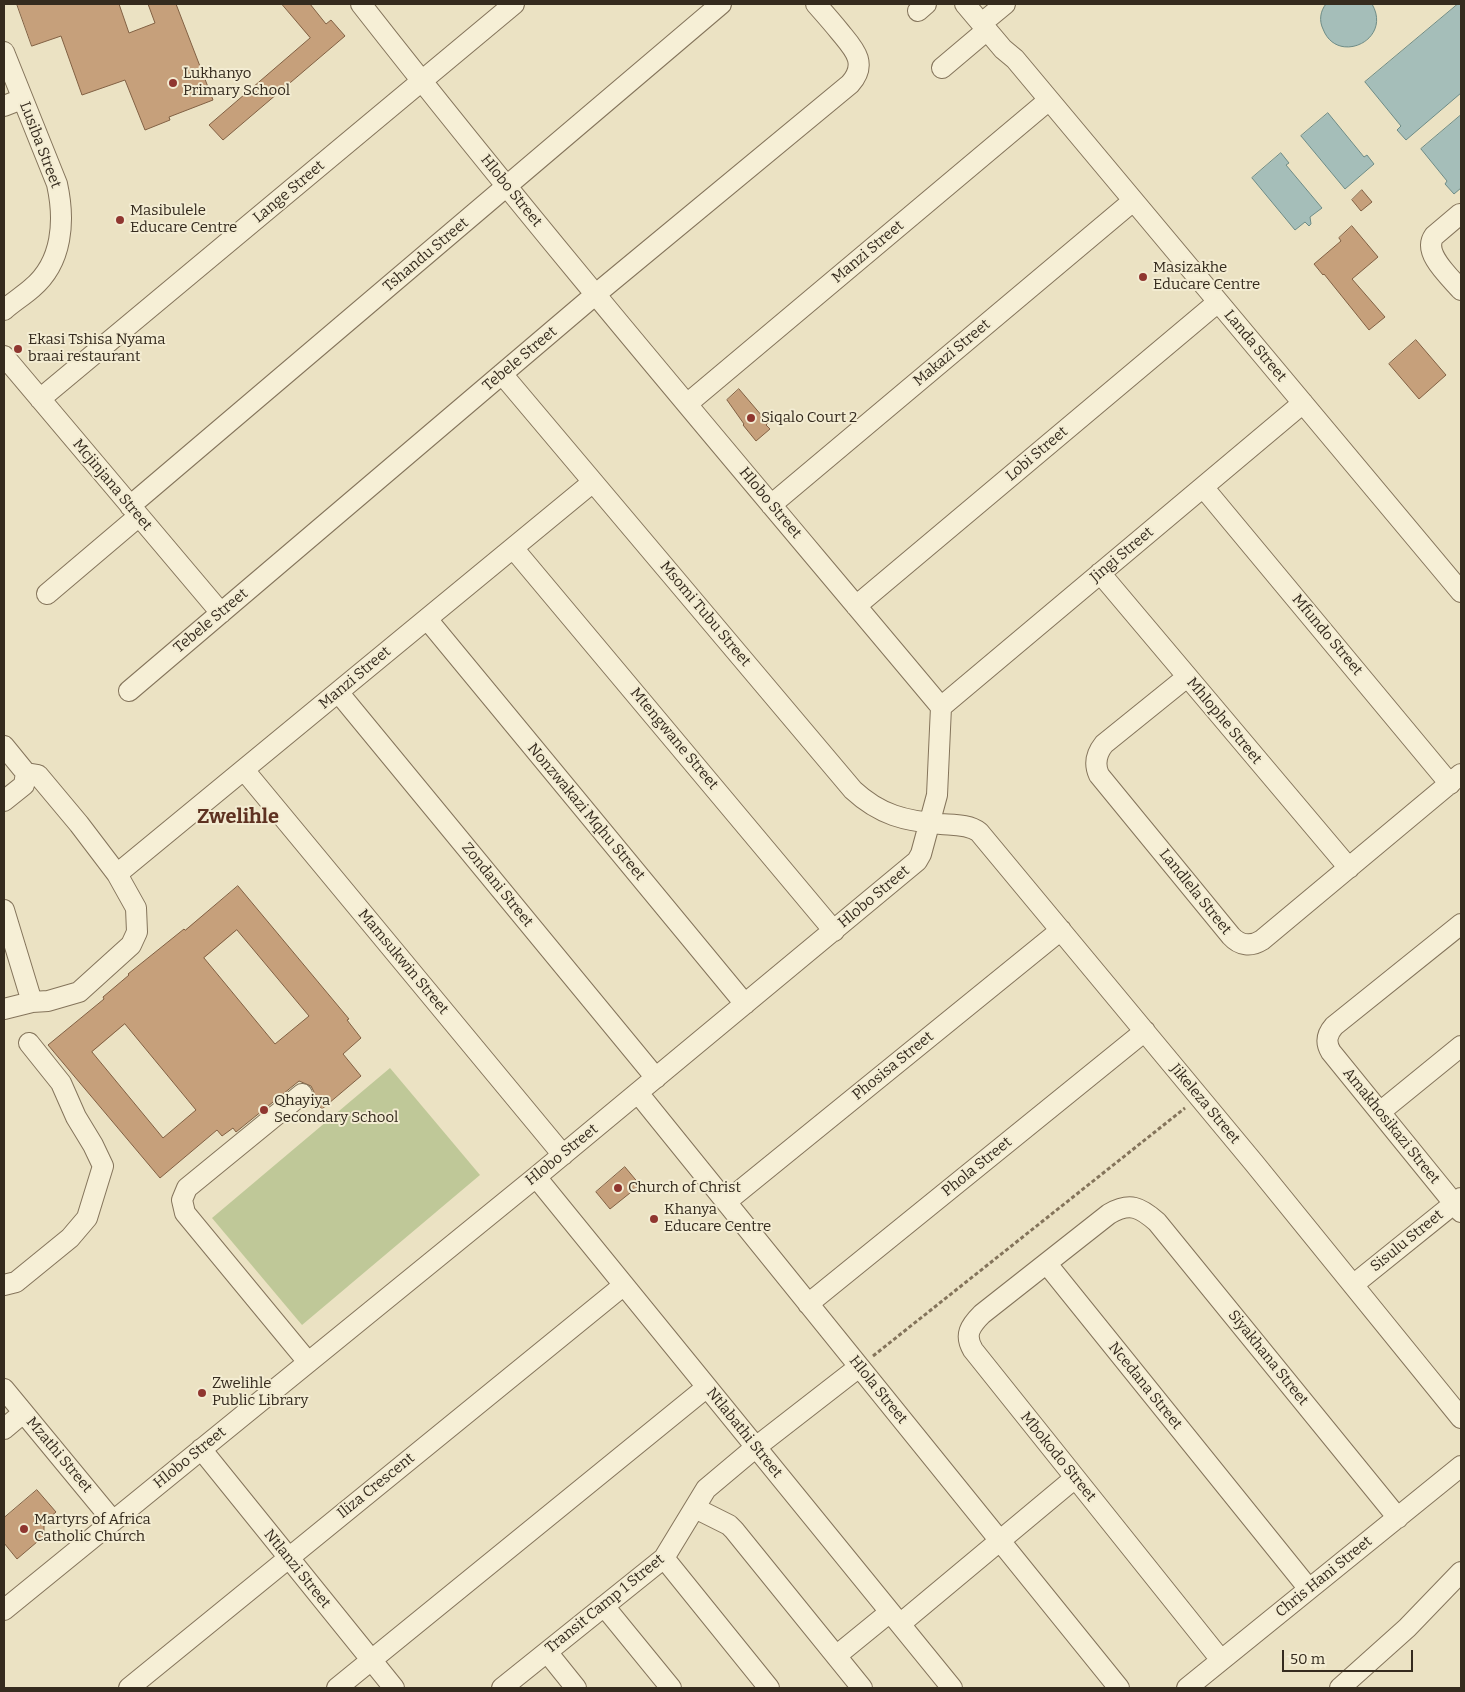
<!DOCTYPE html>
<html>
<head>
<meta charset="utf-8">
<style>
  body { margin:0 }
  #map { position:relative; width:1465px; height:1692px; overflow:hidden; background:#ebe2c3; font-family:Bitter,serif }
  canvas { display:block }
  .frame { position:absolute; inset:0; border:5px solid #352b1e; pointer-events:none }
  .scale { position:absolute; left:1282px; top:1650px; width:131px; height:22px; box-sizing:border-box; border:2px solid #352b1e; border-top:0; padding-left:6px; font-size:15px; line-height:18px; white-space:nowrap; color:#352b1e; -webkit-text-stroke:4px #f3ecd2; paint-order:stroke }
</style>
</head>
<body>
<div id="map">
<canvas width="1465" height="1692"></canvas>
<div class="frame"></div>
<div class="scale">50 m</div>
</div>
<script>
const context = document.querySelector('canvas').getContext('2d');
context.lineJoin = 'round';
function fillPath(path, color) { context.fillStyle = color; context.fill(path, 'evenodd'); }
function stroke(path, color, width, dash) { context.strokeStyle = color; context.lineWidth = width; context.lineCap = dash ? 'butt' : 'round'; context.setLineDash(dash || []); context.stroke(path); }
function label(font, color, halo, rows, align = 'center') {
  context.font = font + ' Bitter,serif'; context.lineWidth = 4; context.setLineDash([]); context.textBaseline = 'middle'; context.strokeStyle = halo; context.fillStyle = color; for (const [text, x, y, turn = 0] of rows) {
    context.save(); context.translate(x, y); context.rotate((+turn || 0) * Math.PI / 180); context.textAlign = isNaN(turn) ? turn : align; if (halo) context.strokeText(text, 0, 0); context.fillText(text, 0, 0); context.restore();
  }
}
fillPath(new Path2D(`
  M390,1068L480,1175L302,1325L212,1218Z`), '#bfc898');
const water = new Path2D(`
  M1326,4H1372C1393,40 1337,66 1323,29C1319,21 1320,11 1326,4Z
  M1458,4H1461V93L1406,140L1397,130L1401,126L1365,82Z
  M1328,113L1364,157L1367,155L1374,164L1345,189L1301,136Z
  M1461,115V188L1454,194L1445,184L1447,181L1421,149Z
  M1281,153L1289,163L1286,165L1322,208L1310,217L1311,224L1309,226L1305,222L1295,230L1252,178Z`);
fillPath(water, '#a5beb9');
stroke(water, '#6d8b86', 1);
const building = new Path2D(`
  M17,4H119L129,33L155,23L148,4H176L213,100L169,117L170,120L145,130L125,80L82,95L61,36L32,46Z
  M282,4H310L326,24L331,20L345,36L223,140L209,125L310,38Z
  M1362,190L1372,202L1361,211L1352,200Z
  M1352,226L1378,257L1352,279L1385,317L1369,330L1324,274L1323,275L1314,264L1341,241L1339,238Z
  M1416,340L1446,375L1419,399L1389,364Z
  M739,389L768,423L766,425L770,429L756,441L743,425L744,424L727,400Z
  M238,886L349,1019L347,1020L361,1038L343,1054L361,1076L322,1109L313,1098L314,1092L311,1086L299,1081L236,1132L233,1128L222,1136L217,1130L160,1178L48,1045L104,999L103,997L129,975L128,974L184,929L185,930ZM237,930L309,1016L275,1044L204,958ZM125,1024L196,1110L163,1138L92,1052Z
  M625,1167L640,1185L610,1209L596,1192Z
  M37,1490L56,1512L44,1522V1536L17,1559L4,1543V1518Z`);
fillPath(building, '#c6a07b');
stroke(building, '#816043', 1);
const minor = new Path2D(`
  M965,4L1003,49L1015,59L1461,592
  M918,11L926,4
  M982,23L1005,4
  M4,52L57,184C65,220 63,262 32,288C23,296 13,302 4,310
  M942,68L987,30
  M4,106L22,99
  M1460,214L1434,236C1422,253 1450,277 1461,290
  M4,356L221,613
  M502,374L853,790C880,815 905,821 941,824C953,825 969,824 979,832L1254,1163L1461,1418
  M40,399L514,4
  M687,404L1049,100
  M1203,487L1450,784
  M771,505L1133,201
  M130,506L721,4
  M513,548L834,931
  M1100,573L1349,868
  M47,594L139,516
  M856,606L1218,302
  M427,619L745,1004
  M1187,677L1104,744C1096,754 1094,764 1099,775L1231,936C1240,946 1251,947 1262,940L1461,774
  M129,691L596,294L850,84C869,63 853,48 840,32C832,22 824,13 816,4
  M338,692L656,1078
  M941,707L1303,403
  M4,746L26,773
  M244,770L563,1155
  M4,801L24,785L26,773
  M117,874L593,482
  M4,910L32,1002
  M1461,924L1334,1026C1327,1034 1325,1042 1331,1052L1461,1212
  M4,1009L32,1002L48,1001L79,992L131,945L137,932L136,908L117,874L79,824L38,775L26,773
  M638,1093L1119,1688
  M302,1094L187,1188L182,1200L185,1213L308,1362
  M1380,1112L1461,1046
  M536,1177L952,1688
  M726,1202L1061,930
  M1047,1264L1309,1589
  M4,1285L16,1282L70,1238L87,1218L103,1166L93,1145L76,1117L61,1083L29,1043
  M1353,1285L1461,1198
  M808,1304L1145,1031
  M4,1389L113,1521
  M4,1429L23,1413
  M201,1449L394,1688
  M695,1508L729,1525L734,1530L862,1688
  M664,1558L769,1688
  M604,1606L671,1688
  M4,1610L536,1177L917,861L921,854L937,795L941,707C746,474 548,243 361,4
  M900,1624L1075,1478
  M547,1652L576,1688
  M836,1656L890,1612
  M1221,1660L973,1350C964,1335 970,1326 982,1314L1109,1214C1130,1202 1140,1207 1157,1222L1398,1518
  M129,1688L624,1285
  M337,1688L707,1387
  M502,1688L664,1558L706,1489L756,1447L859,1367
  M1187,1688L1461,1466
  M1340,1688L1407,1628L1461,1572`);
stroke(minor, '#84745b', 22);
stroke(new Path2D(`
  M873,1356L1185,1108`), '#84745b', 3, [4, 2.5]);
stroke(minor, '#f6efd6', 20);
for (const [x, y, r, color] of [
  [173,83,5,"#8f362f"],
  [120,220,5,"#8f362f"],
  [1143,277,5,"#8f362f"],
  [18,349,5,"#8f362f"],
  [751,418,5,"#8f362f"],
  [264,1110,5,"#8f362f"],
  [618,1188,5,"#8f362f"],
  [654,1219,5,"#8f362f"],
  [202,1393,5,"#8f362f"],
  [24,1529,5,"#8f362f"]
]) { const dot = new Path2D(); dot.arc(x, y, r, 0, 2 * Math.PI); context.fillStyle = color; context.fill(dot); stroke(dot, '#f3ecd2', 2); }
label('15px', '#352b1e', '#f3ecd2', [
  ["Lukhanyo",183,74],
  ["Primary School",183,91],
  ["Masibulele",130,211],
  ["Educare Centre",130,228],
  ["Masizakhe",1153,268],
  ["Educare Centre",1153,285],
  ["Ekasi Tshisa Nyama",28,340],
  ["braai restaurant",28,357],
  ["Siqalo Court 2",761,418],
  ["Qhayiya",274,1101],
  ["Secondary School",274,1118],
  ["Church of Christ",628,1188],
  ["Khanya",664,1210],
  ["Educare Centre",664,1227],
  ["Zwelihle",212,1384],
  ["Public Library",212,1401],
  ["Martyrs of Africa",34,1520],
  ["Catholic Church",34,1537]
], 'left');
label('15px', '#352b1e', '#f3ecd2', [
  ["Lusiba Street",40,145,69],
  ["Hlobo Street",511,191,51],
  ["Lange Street",289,192,-40],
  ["Manzi Street",868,252,-40],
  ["Tshandu Street",426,255,-40],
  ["Landa Street",1255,346,50],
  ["Makazi Street",952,353,-40],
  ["Tebele Street",520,359,-40],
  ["Lobi Street",1037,454,-40],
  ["Mcjinjana Street",112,485,50],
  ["Hlobo Street",770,503,50],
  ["Jingi Street",1122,555,-40],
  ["Msomi Tubu Street",705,614,50],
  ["Tebele Street",211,621,-40],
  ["Mfundo Street",1327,635,50],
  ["Manzi Street",355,678,-40],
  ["Mhlophe Street",1224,721,50],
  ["Mtengwane Street",674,739,50],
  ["Nonzwakazi Mqhu Street",586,812,50],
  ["Zondani Street",497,885,51],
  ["Landlela Street",1195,892,51],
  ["Hlobo Street",874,897,-40],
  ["Mamsukwin Street",403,962,50],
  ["Phosisa Street",893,1066,-39],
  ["Jikeleza Street",1205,1104,50],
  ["Amakhosikazi Street",1391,1126,51],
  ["Hlobo Street",562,1155,-39],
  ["Phola Street",977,1167,-39],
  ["Sisulu Street",1407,1241,-39],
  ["Siyakhana Street",1268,1358,51],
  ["Ncedana Street",1145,1386,51],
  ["Hlola Street",878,1390,51],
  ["Ntlabathi Street",744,1433,51],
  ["Mzathi Street",59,1455,50],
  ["Mbokodo Street",1058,1457,51],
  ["Hlobo Street",190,1458,-39],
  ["Iliza Crescent",376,1486,-39],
  ["Ntlanzi Street",297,1569,51],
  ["Chris Hani Street",1324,1577,-39],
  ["Transit Camp 1 Street",605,1604,-39]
]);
label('bold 20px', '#5e3221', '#f3ecd2', [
  ["Zwelihle",238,817]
]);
</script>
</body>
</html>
